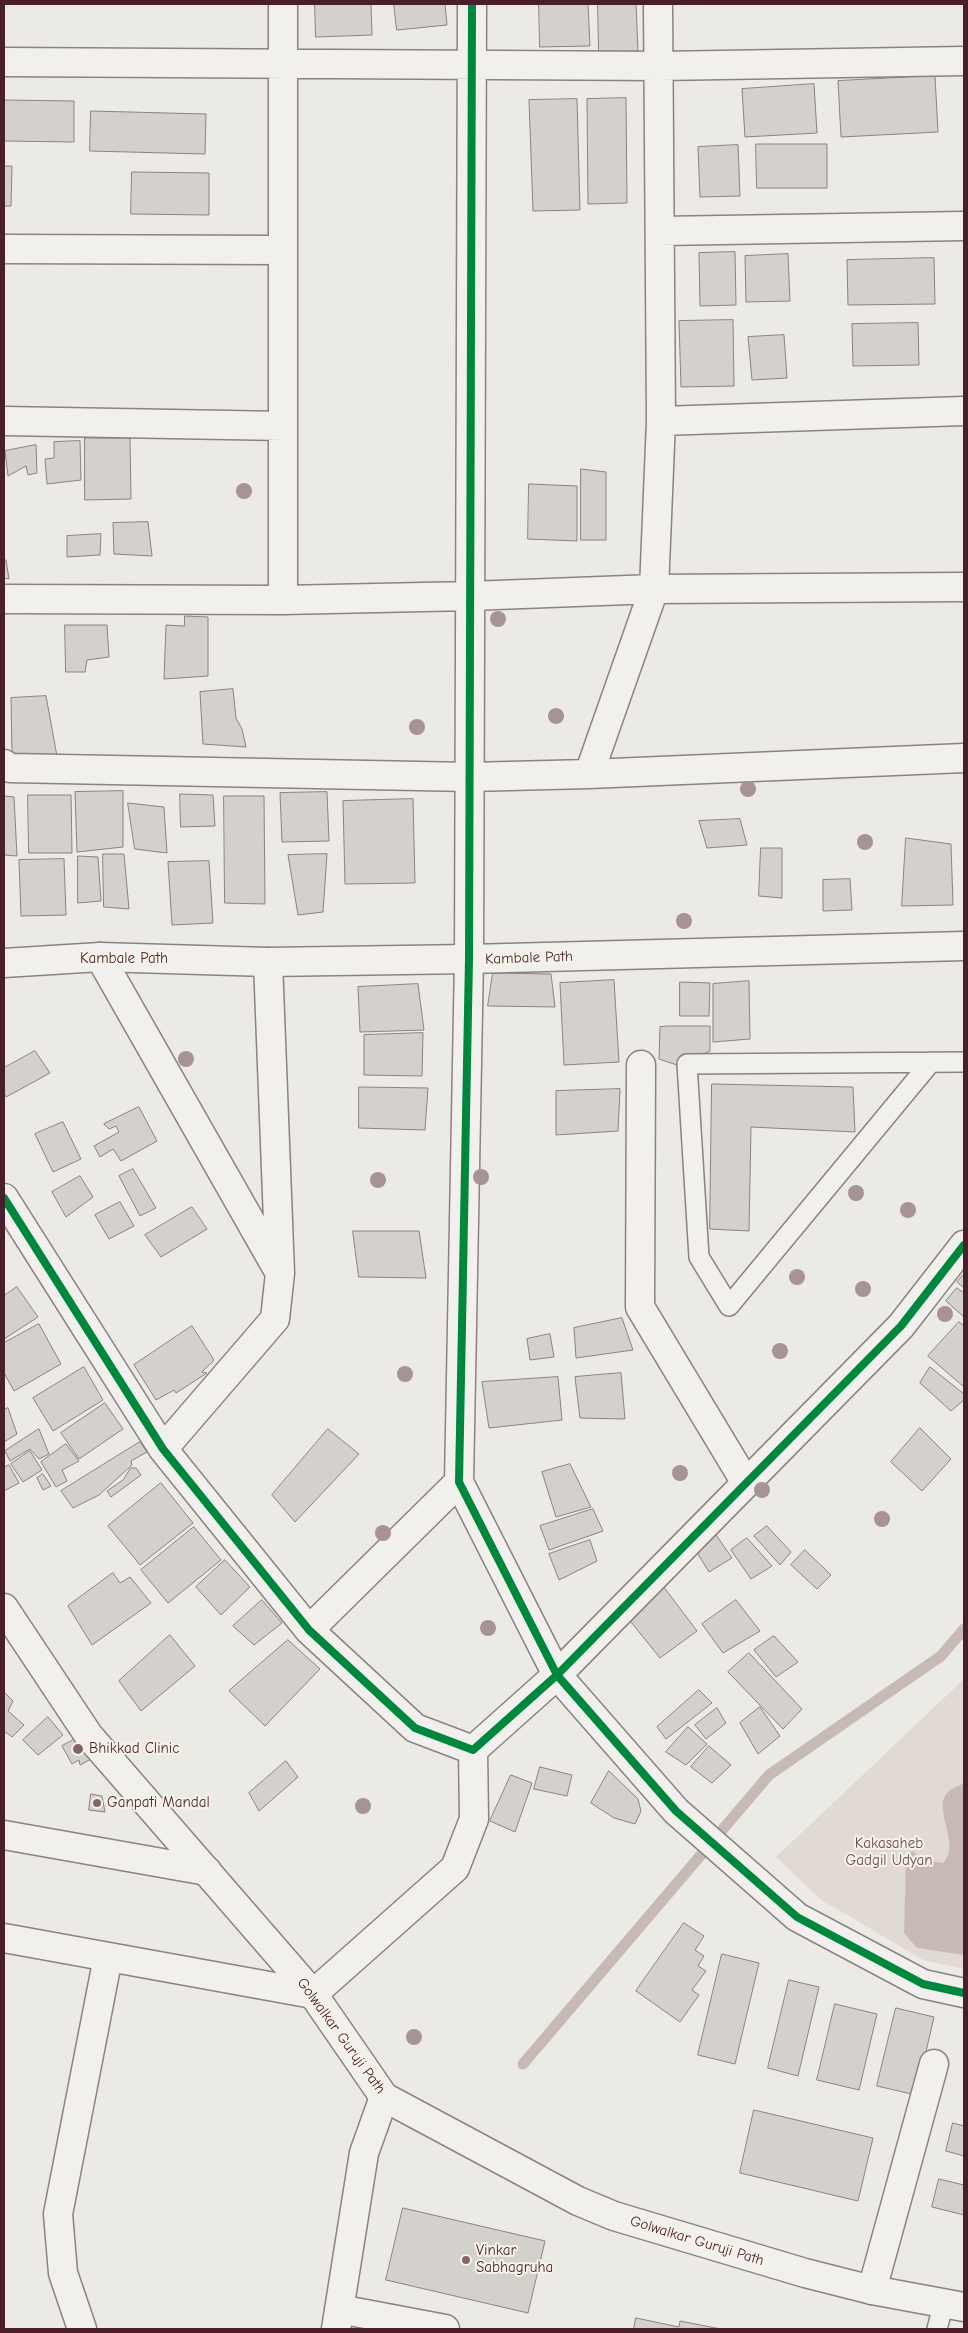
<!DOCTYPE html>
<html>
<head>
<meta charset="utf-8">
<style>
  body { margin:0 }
  #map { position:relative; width:968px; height:2333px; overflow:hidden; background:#eceae4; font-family:"Comic Neue",sans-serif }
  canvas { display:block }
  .frame { position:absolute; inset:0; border:5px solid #4a1f2b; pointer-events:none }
</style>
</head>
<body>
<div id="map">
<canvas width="968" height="2333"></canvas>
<div class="frame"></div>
</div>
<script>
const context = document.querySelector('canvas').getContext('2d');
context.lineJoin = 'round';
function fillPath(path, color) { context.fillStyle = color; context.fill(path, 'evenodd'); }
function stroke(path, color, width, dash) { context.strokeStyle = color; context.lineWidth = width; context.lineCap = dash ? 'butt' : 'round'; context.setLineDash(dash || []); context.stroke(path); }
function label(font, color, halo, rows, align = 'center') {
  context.font = font + ' "Comic Neue",sans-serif'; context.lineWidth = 4; context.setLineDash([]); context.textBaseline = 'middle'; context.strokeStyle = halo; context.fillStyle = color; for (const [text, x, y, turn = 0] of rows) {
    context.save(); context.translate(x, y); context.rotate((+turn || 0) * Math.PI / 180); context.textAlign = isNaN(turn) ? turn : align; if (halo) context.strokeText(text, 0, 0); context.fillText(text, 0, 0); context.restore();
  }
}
fillPath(new Path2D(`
  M964,1679V1969L923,1960L820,1899L776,1857Z`), '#e1dad4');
fillPath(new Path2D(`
  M964,1783V1955L917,1948L904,1933L906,1859L912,1851L924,1860L944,1863C945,1860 948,1856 949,1852C953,1835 935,1806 947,1793C951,1788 959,1786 964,1783Z`), '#c7b9b6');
stroke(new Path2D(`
  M523,2064L769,1775L941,1656L964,1629`), '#c7b9b6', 11);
const building = new Path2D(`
  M315,4H371L372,35L316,37Z
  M394,4H445L447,25L397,30Z
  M539,4H588L590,46L540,47Z
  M598,4H636L638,51L599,52Z
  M935,76L938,132L841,137L838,81Z
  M814,84L817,133L745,137L742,89Z
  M626,98L627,203L588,204L587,99Z
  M577,99L580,210L533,211L529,100Z
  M4,100L74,101V142L4,141Z
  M91,111L206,114L205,154L90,151Z
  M756,144H827V188H757Z
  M738,145L740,196L700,197L698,147Z
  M4,166H12L11,206H4Z
  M132,172L209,173V215L131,214Z
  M735,252L736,305L700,306L699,253Z
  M788,254L790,301L746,302L745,256Z
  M934,258L935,304L848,305L847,260Z
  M733,320L734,386L681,387L679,321Z
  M918,323L919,365L853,366L852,324Z
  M784,335L787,378L752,380L748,337Z
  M85,438H130L131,499L85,500Z
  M80,441L81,480L47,484L45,459L54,458V442Z
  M36,445L37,473L28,475L26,466L8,476L5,451Z
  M581,469L606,472V540H581Z
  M529,484L577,486V541L528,539Z
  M148,522L152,556L114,554L113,523Z
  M101,534L100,555L67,557V536Z
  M4,560H6L9,579L4,578Z
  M185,616L208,617V676L164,679L166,625L184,626Z
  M65,625H107L109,657L87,660L85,672H66Z
  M233,689L236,718L242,729L246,747L203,744L200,692Z
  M46,696L57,756L12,755L11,698Z
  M123,791V847L77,852L75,792Z
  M327,792L329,841L282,842L280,793Z
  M180,794L213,795L215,826L181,827Z
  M28,795H71L72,853H29Z
  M4,796L14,797L17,856L4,855Z
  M224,796H264L265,904L225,903Z
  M413,799L415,883L345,884L343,801Z
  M128,803L164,807L167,853L135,849Z
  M740,819L747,845L707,848L699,821Z
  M906,838L951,844L953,905L902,906Z
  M761,848H782V898L759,896Z
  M103,854H124L129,909L104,907Z
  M327,854L323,912L298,915L288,855Z
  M78,856L98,857L101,901L78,903Z
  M64,859L66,915L21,916L19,860Z
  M209,861L213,923L172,925L168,862Z
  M850,879L852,910L823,911V880Z
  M493,973L551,974L555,1007L488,1006Z
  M614,980L619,1062L564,1065L560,983Z
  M749,981L750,1039L713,1042V984Z
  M680,982L710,983L709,1016H680Z
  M418,984L424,1030L360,1032L358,987Z
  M669,1026H710V1051L677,1065L659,1059L660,1027Z
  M423,1033L422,1076L364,1075V1035Z
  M35,1051L50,1073L6,1097L4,1093V1068Z
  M712,1084L853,1087L855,1132L751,1127L749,1231L710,1229Z
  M359,1087L428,1088L425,1130L359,1128Z
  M620,1089L618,1131L556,1135V1091Z
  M139,1107L157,1141L121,1161L113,1149L100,1157L94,1146L119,1132L116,1126L109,1129L104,1124Z
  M63,1122L81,1159L53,1172L35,1134Z
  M133,1169L156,1208L140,1216L119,1176Z
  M80,1176L93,1197L66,1217L52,1192Z
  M120,1202L134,1226L109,1239L95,1215Z
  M192,1207L207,1229L161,1257L145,1235Z
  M353,1231H419L426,1278L359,1277Z
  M964,1274V1288L957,1282Z
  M17,1287L38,1317L4,1339V1296Z
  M957,1288L964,1293V1317L946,1301Z
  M622,1318L633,1350L576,1358L574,1328Z
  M959,1322L964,1326V1387L928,1356Z
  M39,1324L61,1364L14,1391L4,1373V1343Z
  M192,1326L214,1360L202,1372L207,1373L176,1393L174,1390L156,1400L134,1365Z
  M550,1334L554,1357L530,1360L527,1339Z
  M84,1367L103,1400L53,1431L33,1398Z
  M930,1367L964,1394V1400L951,1411L920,1383Z
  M621,1373L625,1419L580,1418L575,1377Z
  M558,1377L562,1420L489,1428L482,1382Z
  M105,1403L123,1429L79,1459L61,1433Z
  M8,1408L17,1434L4,1442V1410Z
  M920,1428L951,1459L922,1491L891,1462Z
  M39,1429L49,1454L39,1459L30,1449L10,1461L5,1451Z
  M328,1429L359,1454L295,1522L272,1495Z
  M140,1442L147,1452L131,1461L132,1465L99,1495L73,1508L61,1491Z
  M66,1444L79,1461L62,1470L67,1481L56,1487L41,1462Z
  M30,1451L42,1470L23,1482L11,1464Z
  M570,1464L591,1507L556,1517L542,1472Z
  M9,1465L19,1483L4,1491V1468Z
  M131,1468H136L141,1475L111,1497L107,1491L123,1480Z
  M43,1474L51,1486L43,1490L37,1478Z
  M161,1483L193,1523L140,1565L108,1526Z
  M593,1509L603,1531L549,1550L540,1526Z
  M767,1526L791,1552L780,1565L754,1536Z
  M194,1527L221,1560L168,1603L141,1570Z
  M716,1535L732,1558L709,1572L696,1551Z
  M747,1538L772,1566L751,1579L731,1550Z
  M590,1540L597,1561L559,1580L549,1554Z
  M805,1550L831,1575L817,1589L791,1565Z
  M225,1560L250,1587L221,1615L196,1587Z
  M113,1573L120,1583L130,1577L151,1603L92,1645L68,1606Z
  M663,1586L697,1631L660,1658L627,1617Z
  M262,1600L282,1623L254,1645L233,1626Z
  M736,1600L760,1631L723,1653L702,1624Z
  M170,1635L195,1666L141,1711L119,1681Z
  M774,1636L798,1662L776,1677L754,1650Z
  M288,1640L320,1669L265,1726L229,1691Z
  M749,1653L802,1709L783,1729L728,1672Z
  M699,1690L712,1703L666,1739L657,1727Z
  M4,1692L13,1701L8,1711L24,1725L12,1737L4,1731Z
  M760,1707L780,1736L758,1754L740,1723Z
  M717,1708L726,1723L706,1739L695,1725Z
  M48,1717L63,1735L38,1755L23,1740Z
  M688,1727L707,1744L686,1765L666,1752Z
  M83,1735L93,1758L80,1765L79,1760L72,1764L62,1746Z
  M709,1746L731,1765L712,1783L691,1767Z
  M286,1761L298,1777L259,1811L249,1793Z
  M540,1767L572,1775L567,1796L534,1789Z
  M609,1771L638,1799L641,1811L635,1824L614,1818L591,1803Z
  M511,1775L532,1783L515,1832L490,1821Z
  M91,1794L102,1796L105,1812L89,1810Z
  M684,1923L704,1936L695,1950L704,1956L698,1966L706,1971L692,1990L699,1995L680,2022L636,1991Z
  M722,1954L759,1963L735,2064L698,2055Z
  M789,1980L819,1987L798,2076L768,2068Z
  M835,2004L877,2014L859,2090L817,2080Z
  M896,2008L934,2017L916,2095L877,2086Z
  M754,2110L873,2138L858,2201L740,2173Z
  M953,2123L964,2126V2156L946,2151Z
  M939,2179L964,2185V2215L932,2207Z
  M403,2208L545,2241L528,2313L386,2280Z
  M636,2318L679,2327L680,2321L721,2329H634Z`);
fillPath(building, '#d4d0cc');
stroke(building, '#8b8282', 1);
const lane = new Path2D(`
  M931,1062L729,1306L699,1257L687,1064L964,1062
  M937,2329L944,2302`);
const street = new Path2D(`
  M472,4L469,959L459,1482L557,1675L676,1811L797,1917L923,1984L964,1993
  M4,62L660,66L964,61
  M661,231L964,226
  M4,249L283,250
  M4,421L283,426
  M661,421L964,411
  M4,599L283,600L470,596L654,589L964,587
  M283,600V4
  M4,764L10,768L469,777L589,774L964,758
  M589,774L654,589L661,421L658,4
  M100,957L277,1268
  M641,1065L640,1307L746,1483
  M4,1198L163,1449L309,1630L415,1728L473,1750L557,1675L901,1326L964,1245
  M163,1449L275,1319L280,1273L268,962
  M309,1630L459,1482
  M4,1835L207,1871
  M4,1938L313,1994L455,1868L474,1819L473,1750
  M872,2290L934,2064
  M339,2309L445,2329
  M82,2329L63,2273L58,2214L108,1957
  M336,2329L364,2153L384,2097`);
const secondary = new Path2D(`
  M4,963L100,957L268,962L469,959L964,946
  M4,1608L89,1736L313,1994L384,2097L578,2201L614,2216L805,2273L872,2290L964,2307`);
stroke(lane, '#8b8282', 22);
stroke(street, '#8b8282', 31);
stroke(secondary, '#8b8282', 31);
stroke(lane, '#f1f0ec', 19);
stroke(street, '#f1f0ec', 28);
stroke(secondary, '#f1f0ec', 28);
stroke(new Path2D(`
  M472,4L469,959L459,1482L557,1675L676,1811L797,1917L923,1984L964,1993
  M4,1198L163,1449L309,1630L415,1728L473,1750L557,1675L901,1326L964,1245`), '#00873e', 8);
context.fillStyle = '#a79294';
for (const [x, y] of [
  [244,491],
  [498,619],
  [556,716],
  [417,727],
  [748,789],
  [865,842],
  [684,921],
  [186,1059],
  [481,1177],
  [378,1180],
  [856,1193],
  [908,1210],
  [797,1277],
  [863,1289],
  [945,1314],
  [780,1351],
  [405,1374],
  [680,1473],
  [762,1490],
  [882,1519],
  [383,1533],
  [488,1628],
  [363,1806],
  [414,2037]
]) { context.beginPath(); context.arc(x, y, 8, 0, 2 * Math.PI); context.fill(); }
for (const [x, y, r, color] of [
  [78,1749,6,"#83666c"],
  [97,1803,5,"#83666c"],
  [466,2260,5,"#83666c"]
]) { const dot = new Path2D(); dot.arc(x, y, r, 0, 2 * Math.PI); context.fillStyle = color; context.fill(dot); stroke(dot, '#f7f3e8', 2); }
label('15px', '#4a1f2b', '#f7f3e8', [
  ["Kambale Path",529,958,-2],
  ["Kambale Path",124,959],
  ["Golwalkar Guruji Path",341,2036,54],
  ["Golwalkar Guruji Path",697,2241,17]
]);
label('15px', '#4a1f2b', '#f7f3e8', [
  ["Bhikkad Clinic",89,1749],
  ["Ganpati Mandal",107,1803],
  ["Vinkar",476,2251],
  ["Sabhagruha",476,2268]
], 'left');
label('15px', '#6e4a52', '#f7f3e8', [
  ["Kakasaheb",889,1844],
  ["Gadgil Udyan",889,1861]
]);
</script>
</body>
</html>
